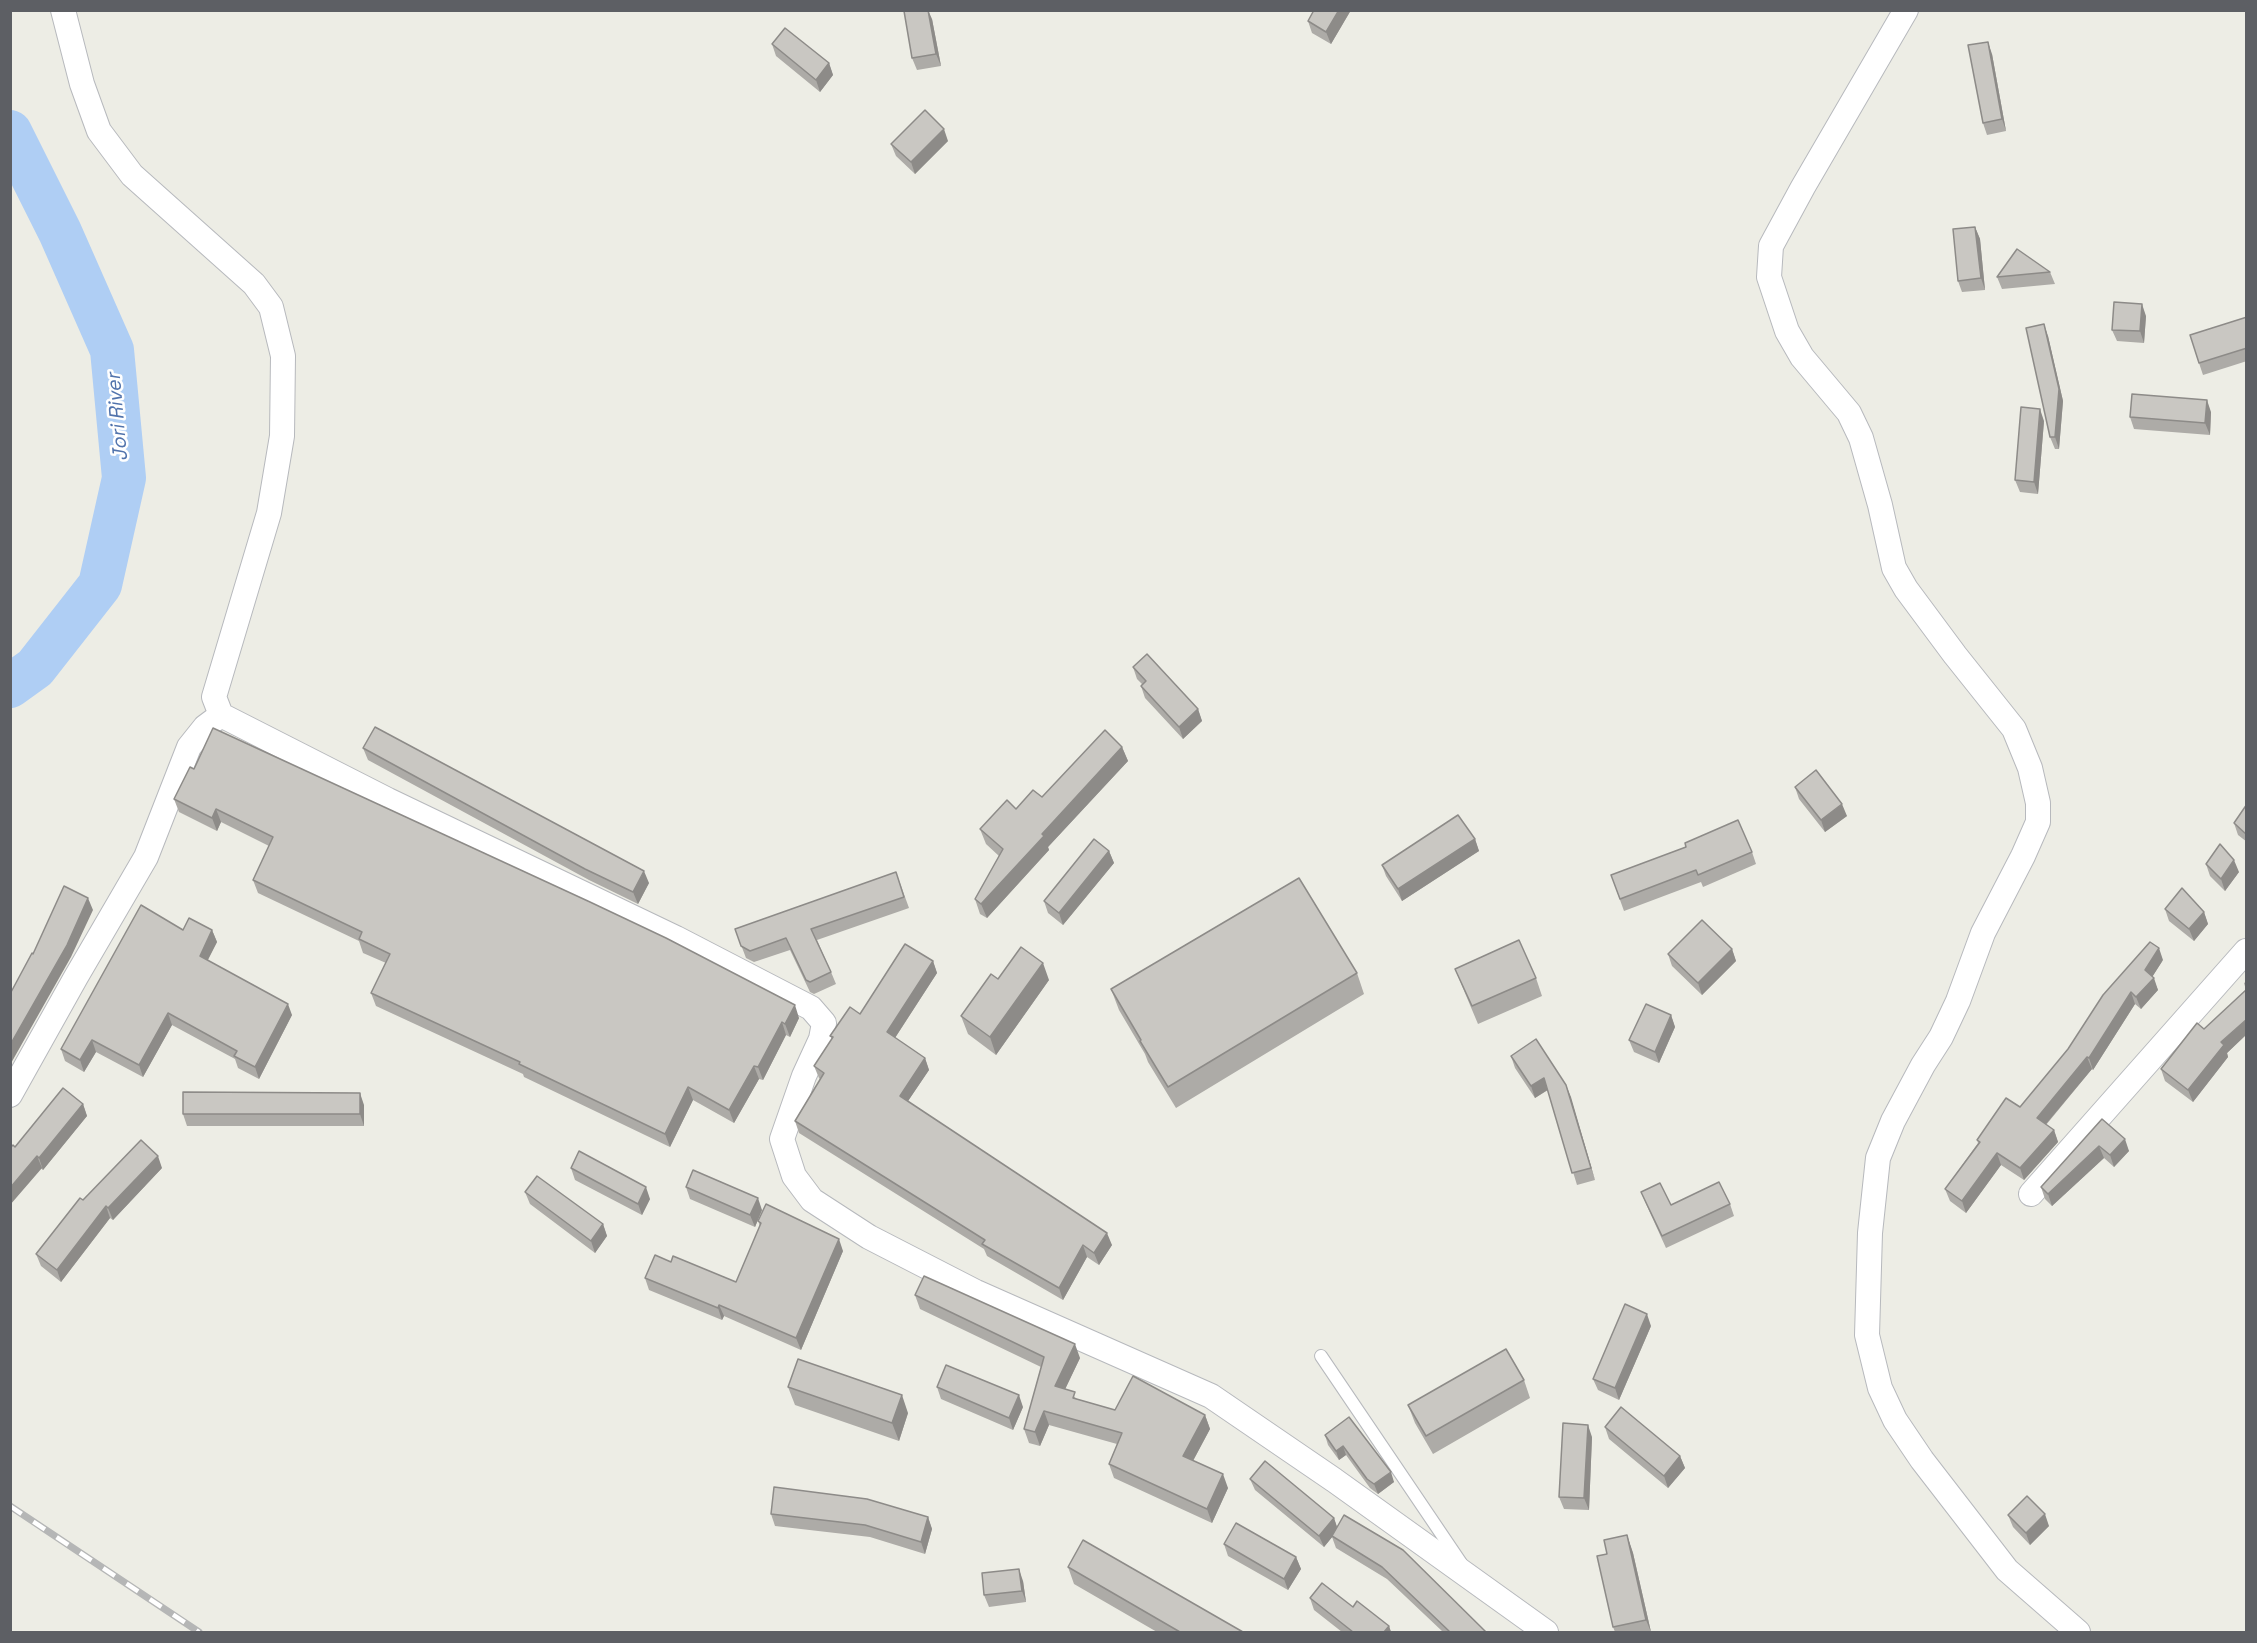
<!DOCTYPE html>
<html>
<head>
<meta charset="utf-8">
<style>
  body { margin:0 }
  #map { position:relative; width:2257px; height:1643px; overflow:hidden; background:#edede5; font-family:"Space Grotesk",sans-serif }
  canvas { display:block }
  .frame { position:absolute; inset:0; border:12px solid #5d5f64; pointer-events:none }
</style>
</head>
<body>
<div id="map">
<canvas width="2257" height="1643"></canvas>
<div class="frame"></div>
</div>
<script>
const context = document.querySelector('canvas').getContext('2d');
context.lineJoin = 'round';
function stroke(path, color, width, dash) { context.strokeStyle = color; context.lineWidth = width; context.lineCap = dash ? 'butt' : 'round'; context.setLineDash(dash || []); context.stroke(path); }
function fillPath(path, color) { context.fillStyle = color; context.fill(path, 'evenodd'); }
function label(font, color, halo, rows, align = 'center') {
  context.font = font + ' "Space Grotesk",sans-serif'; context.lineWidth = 5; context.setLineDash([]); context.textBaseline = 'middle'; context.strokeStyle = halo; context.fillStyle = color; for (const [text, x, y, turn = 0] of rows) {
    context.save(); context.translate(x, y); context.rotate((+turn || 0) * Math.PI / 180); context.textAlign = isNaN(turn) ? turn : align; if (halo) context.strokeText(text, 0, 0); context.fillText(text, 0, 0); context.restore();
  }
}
stroke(new Path2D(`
  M10,132L60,232L112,350L124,478L100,585L35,668L10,686`), '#afcef4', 44);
const service = new Path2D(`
  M1321,1356L1461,1563`);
const minor = new Path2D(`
  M63,10L82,84L99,131L132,175L254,284L271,307L283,356L282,436L269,513L214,697L221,715L388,800L676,938L811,1008L824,1023L821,1039L804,1076L782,1139L794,1176L812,1200L869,1237L976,1292L1211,1396L1334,1480L1546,1632
  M1906,10L1803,187L1771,246L1769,277L1787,331L1802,357L1849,413L1861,438L1880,505L1894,568L1906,589L1955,655L2014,729L2030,768L2038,803V822L2023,856L1983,933L1958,1001L1941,1037L1923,1065L1893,1121L1878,1158L1870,1233L1867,1335L1880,1388L1895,1420L1922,1460L2007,1570L2078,1632
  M10,1095L76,977L146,857L189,747L205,727L221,715
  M2031,1194L2246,951`);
stroke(service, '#b7b9bd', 14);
stroke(minor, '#b7b9bd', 26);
stroke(service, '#fff', 12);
stroke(minor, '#fff', 24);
const rail = new Path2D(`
  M10,1506L199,1632`);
stroke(rail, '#b5b6b6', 7);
stroke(rail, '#fff', 4.5, [14]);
fillPath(new Path2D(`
  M1351,10L1331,44L1312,33L1308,21Z
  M932,19L941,66L917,70L912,58Z
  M772,44L829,63L833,75L820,92L776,56Z
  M1992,54L2006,131L1987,135L1983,123Z
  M948,141L915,174L896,156L891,144Z
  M1975,227L1980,239L1985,290L1962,292L1958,281Z
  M2050,272L2055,284L2002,289L1997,277Z
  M2146,316L2144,343L2117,341L2112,330Z
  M2247,317V361L2203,375L2199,363Z
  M2048,336L2063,401L2059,449H2055L2050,437Z
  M2211,412L2210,435L2134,429L2130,417Z
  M2044,421L2038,494L2020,492L2015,480Z
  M1133,667L1198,709L1202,721L1183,739L1145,698L1141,686L1142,684L1137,679Z
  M1122,747L1128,761L1048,847L1049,850L987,918L980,914L975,899L999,856L986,844L980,829L1016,809L1042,797Z
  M363,748L649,883L638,904L589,880L368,760Z
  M190,767L799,1018L790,1037L786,1035L763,1080L759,1079L734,1123L693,1100L670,1147L524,1077L523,1074L376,1006L371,993L386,963L363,953L359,941L258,893L253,880L269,846L221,822L217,831L179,812L174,799Z
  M1795,787L1847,816L1825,832L1799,799Z
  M2247,804V842L2238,835L2234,823Z
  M1475,839L1479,851L1402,901L1386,876L1382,865Z
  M1109,851L1114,863L1063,925L1048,913L1044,901Z
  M1752,852L1756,864L1703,887L1701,882L1624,911L1611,875Z
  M2206,864L2239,872L2225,891L2210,876Z
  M896,872L909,908L817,940L831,972L836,984L814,994L810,992L790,950L754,962L746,958L735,929Z
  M2165,909L2204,912L2208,924L2194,941L2169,921Z
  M183,930H212L217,942L208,960L292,1015L259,1079L238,1068L235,1059L172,1025L143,1077L96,1052L84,1072L65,1061L61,1049Z
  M1732,949L1736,961L1702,995L1672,966L1668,954Z
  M2163,960L2152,977L2158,990L2141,1009L2135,1004L2093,1070L2092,1069L2046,1125L2054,1130L2058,1142L2024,1180L2001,1165L1966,1213L1950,1201L1945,1189L1978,1143L1977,1140L2020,1107Z
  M933,961L937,973L895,1038L925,1058L929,1070L908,1101L1112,1245L1099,1265L1087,1257L1063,1300L987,1256L984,1249L799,1133L795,1121L820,1079L819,1078L814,1066L832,1039L830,1036Z
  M1455,969L1536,978L1542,996L1478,1024L1462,986Z
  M1357,973L1364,994L1176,1108L1148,1062L1145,1054L1119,1010L1111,989Z
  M998,979L1049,980L996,1055L968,1034L961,1016Z
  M2247,981V1034L2227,1053L2228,1057L2193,1102L2165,1081L2161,1069L2246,990L2244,983Z
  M1671,1015L1675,1027L1659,1063L1634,1052L1629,1040Z
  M1511,1056L1566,1085L1595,1180L1577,1185L1548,1090L1535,1098L1515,1068Z
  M83,1104L87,1116L43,1170L15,1147Z
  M364,1105V1126H187L183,1114Z
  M2102,1119L2129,1151L2114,1167L2104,1158L2052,1206L2045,1199L2041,1187Z
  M162,1168L113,1220L110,1218L61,1282L41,1266L36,1254L83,1200Z
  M571,1168L650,1199L642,1215L575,1180Z
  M686,1187L762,1210L755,1227L690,1199Z
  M525,1192L603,1224L607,1236L595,1253L530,1204Z
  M1641,1192L1671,1205L1730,1204L1734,1216L1666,1248L1646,1204Z
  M758,1221L843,1251L801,1350L724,1316L722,1320L649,1290L645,1278L671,1262L736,1282L760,1226Z
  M915,1295L1080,1358L1065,1389L1077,1399L1115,1410L1205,1415L1210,1429L1193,1461L1228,1488L1212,1523L1114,1478L1109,1464L1117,1444L1049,1425L1040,1446L1029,1443L1024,1429L1041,1367L920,1309Z
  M1651,1326L1619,1400L1598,1390L1593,1379Z
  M1524,1380L1530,1398L1433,1454L1415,1423L1408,1405Z
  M788,1387L908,1413L899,1441L795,1405Z
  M937,1387L1023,1407L1013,1430L941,1399Z
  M1349,1417L1394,1482L1378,1494L1370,1488L1346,1455L1339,1460L1328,1445L1325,1435Z
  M1605,1427L1680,1456L1685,1468L1668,1488L1609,1439Z
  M1592,1437L1589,1510L1564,1509L1559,1497Z
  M1250,1479L1334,1518L1337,1527L1486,1632H1443L1387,1579L1336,1548L1332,1537L1324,1547L1255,1490Z
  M771,1514L928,1517L932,1529L925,1554L870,1537L775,1526Z
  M2008,1515L2049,1526L2030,1545L2013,1527Z
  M1627,1535L1633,1553L1651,1632H1615L1613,1627L1607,1554Z
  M1224,1544L1296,1557L1301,1569L1288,1590L1228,1556Z
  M1068,1567L1243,1632H1157L1074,1584Z
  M1023,1581L1026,1602L989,1607L984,1595Z
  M1310,1598L1353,1607L1389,1626L1391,1632H1342L1314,1610Z`), '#adaba7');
fillPath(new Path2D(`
  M928,10L932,19L941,66L936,54Z
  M1339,10H1351L1331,44L1326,32Z
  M1988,42L1992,54L2006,131L2002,119Z
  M829,63L833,75L820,92L816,80Z
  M944,129L948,141L915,174L911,162Z
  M1975,227L1980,239L1985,290L1981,278Z
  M2142,304L2146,316L2144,343L2140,331Z
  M2044,324L2048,336L2063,401L2059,449L2055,437Z
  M2207,400L2211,412L2210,435L2205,423Z
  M2040,409L2044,421L2038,494L2034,482Z
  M1198,709L1202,721L1183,739L1179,727Z
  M1122,747L1128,761L1048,847L1049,850L987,918L981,904L1042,834Z
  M1842,804L1847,816L1825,832L1821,820Z
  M216,809L221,822L217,831L212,818Z
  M1475,839L1479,851L1402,901L1398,889Z
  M1109,851L1114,863L1063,925L1059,913Z
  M2234,860L2239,872L2225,891L2221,879Z
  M644,871L649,883L638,904L633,892Z
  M88,898L93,910L71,957L10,1065V1045Z
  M2204,912L2208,924L2194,941L2189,929Z
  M212,930L217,942L204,967L200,956Z
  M2159,948L2163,960L2149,982L2145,970Z
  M1732,949L1736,961L1702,995L1698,983Z
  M933,961L937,973L891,1044L887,1032Z
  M1043,963L1049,980L996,1055L990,1037Z
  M2154,978L2158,990L2141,1009L2136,997Z
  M2131,992L2135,1004L2093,1070L2089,1058Z
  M288,1004L292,1015L259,1079L255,1067Z
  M795,1005L799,1018L790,1037L785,1024Z
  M168,1013L172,1025L143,1077L139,1065Z
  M1671,1015L1675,1027L1659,1063L1655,1052Z
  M2247,1019V1034L2227,1053L2228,1057L2193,1102L2188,1090L2221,1042Z
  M782,1022L786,1035L763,1080L758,1067Z
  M92,1040L96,1052L84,1072L80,1060Z
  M2087,1057L2092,1069L2041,1130L2037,1118Z
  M925,1058L929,1070L904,1107L900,1096Z
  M754,1066L759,1079L734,1123L729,1110Z
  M1544,1078L1549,1089L1535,1098L1531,1086Z
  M1566,1085L1571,1097L1595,1180L1591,1168Z
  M688,1087L693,1100L670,1147L665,1134Z
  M360,1093L364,1105V1126L360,1114Z
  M83,1104L87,1116L43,1170L39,1158Z
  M2054,1130L2058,1142L2024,1180L2020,1168Z
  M2125,1139L2129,1151L2114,1167L2110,1155Z
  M2099,1146L2104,1158L2052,1206L2048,1194Z
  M1997,1153L2001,1165L1966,1213L1962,1201Z
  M37,1156L42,1168L10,1205V1188Z
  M158,1156L162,1168L113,1220L108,1208Z
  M646,1187L650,1199L642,1215L638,1204Z
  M758,1198L762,1210L755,1227L750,1215Z
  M106,1206L110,1218L61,1282L57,1270Z
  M603,1224L607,1236L595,1253L591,1241Z
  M1107,1233L1112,1245L1099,1265L1094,1253Z
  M839,1239L843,1251L801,1350L796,1338Z
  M1083,1245L1087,1257L1063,1300L1059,1288Z
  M719,1305L724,1316L722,1320L718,1308Z
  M1647,1314L1651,1326L1619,1400L1615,1388Z
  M1075,1344L1080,1358L1060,1400L1055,1386Z
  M902,1395L908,1413L899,1441L892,1423Z
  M1019,1395L1023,1407L1013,1430L1009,1418Z
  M1044,1411L1049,1425L1040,1446L1035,1432Z
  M1205,1415L1210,1429L1188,1470L1183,1456Z
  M1588,1425L1592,1437L1589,1510L1584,1498Z
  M1343,1446L1346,1455L1339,1460L1336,1451Z
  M1680,1456L1685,1468L1668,1488L1664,1476Z
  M1391,1472L1394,1482L1378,1494L1374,1484Z
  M1223,1474L1228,1488L1212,1523L1207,1509Z
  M2045,1514L2049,1526L2030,1545L2026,1533Z
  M928,1517L932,1529L925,1554L921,1542Z
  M1334,1518L1338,1530L1324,1547L1319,1536Z
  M1627,1535L1633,1553L1651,1632L1646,1620Z
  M1296,1557L1301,1569L1288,1590L1284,1579Z
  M1019,1569L1023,1581L1026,1602L1022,1591Z
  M1389,1626L1391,1632H1384Z`), '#8d8b88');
const building = new Path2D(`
  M928,10L936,54L912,58L904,11Z
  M1314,10H1339L1326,32L1308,21Z
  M785,28L829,63L816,80L772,44Z
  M1988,42L2002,119L1983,123L1968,45Z
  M925,110L944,129L911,162L891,144Z
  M1975,227L1981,278L1958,281L1953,229Z
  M2017,249L2050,272L1997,277Z
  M2114,302L2142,304L2140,331L2112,330Z
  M2247,317V348L2199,363L2190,335Z
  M2044,324L2059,389L2055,437H2050L2026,328Z
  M2132,394L2207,400L2205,423L2130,417Z
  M2021,407L2040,409L2034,482L2015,480Z
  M1147,654L1198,709L1179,727L1141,686L1146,681L1133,667Z
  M375,727L644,871L633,892L585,869L363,748Z
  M213,728L590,902L666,938L795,1005L785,1024L782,1022L758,1067L754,1066L729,1110L688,1087L665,1134L519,1064L520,1062L371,993L390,954L359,939L362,932L253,880L273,837L216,809L212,818L174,799L190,767L194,769Z
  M1105,730L1122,747L1042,834L1044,836L981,904L975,899L1003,849L980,829L1007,800L1016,809L1033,790L1042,797Z
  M1816,770L1842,804L1821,820L1795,787Z
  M2247,804V835L2234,823Z
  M1458,815L1475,839L1398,889L1382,865Z
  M1738,820L1752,852L1698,875L1696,870L1620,899L1611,875L1686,847L1685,843Z
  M1094,839L1109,851L1059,913L1044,901Z
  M2220,844L2234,860L2221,879L2206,864Z
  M896,872L904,897L811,929L831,972L810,982L806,980L786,938L750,951L741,946L735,929Z
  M1299,878L1357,973L1168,1087L1140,1041L1141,1040L1111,989Z
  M64,886L88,898L67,945L10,1045V994L32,953L33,954Z
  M2182,888L2204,912L2189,929L2165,909Z
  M141,905L183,930L189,918L212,930L200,956L288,1004L255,1067L234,1056L237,1051L168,1013L139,1065L92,1040L80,1060L61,1049Z
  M1702,920L1732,949L1698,983L1668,954Z
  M1519,940L1536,978L1472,1006L1455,969Z
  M2150,942L2159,948L2145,970L2154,978L2136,997L2131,992L2089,1058L2087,1057L2037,1118L2054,1130L2020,1168L1997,1153L1962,1201L1945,1189L1980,1142L1977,1140L2006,1098L2020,1107L2068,1049L2103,995Z
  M905,944L933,961L887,1032L925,1058L900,1096L1107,1233L1094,1253L1083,1245L1059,1288L982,1244L985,1240L795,1121L824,1073L814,1066L833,1037L830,1036L850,1007L860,1014Z
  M1021,947L1043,963L990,1037L961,1016L991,974L998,979Z
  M2247,989V1019L2221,1042L2224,1045L2188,1090L2161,1069L2197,1023L2204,1029Z
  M1646,1004L1671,1015L1655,1052L1629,1040Z
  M1536,1039L1566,1085L1591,1168L1572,1173L1544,1078L1531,1086L1511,1056Z
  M63,1088L83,1104L39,1158L37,1156L10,1188V1148L13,1145L15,1147Z
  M183,1092L360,1093V1114H183Z
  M2102,1119L2125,1139L2110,1155L2099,1146L2048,1194L2041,1187Z
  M141,1140L158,1156L108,1208L106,1206L57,1270L36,1254L80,1198L83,1200Z
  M579,1151L646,1187L638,1204L571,1168Z
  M693,1170L758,1198L750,1215L686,1187Z
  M537,1176L603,1224L591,1241L525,1192Z
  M1719,1182L1730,1204L1662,1236L1641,1192L1660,1183L1671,1205Z
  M766,1204L839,1239L796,1338L719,1305L718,1308L645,1278L655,1255L671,1262L673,1256L736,1282L761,1223L758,1221Z
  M924,1276L1075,1344L1055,1386L1075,1392L1073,1398L1115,1410L1133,1376L1205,1415L1183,1456L1223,1474L1207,1509L1109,1464L1122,1433L1044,1411L1035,1432L1024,1429L1044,1357L915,1295Z
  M1625,1304L1647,1314L1615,1388L1593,1379Z
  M1506,1349L1524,1380L1426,1436L1408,1405Z
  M798,1359L902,1395L892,1423L788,1387Z
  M946,1365L1019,1395L1009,1418L937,1387Z
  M1621,1407L1680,1456L1664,1476L1605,1427Z
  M1349,1417L1391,1472L1374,1484L1367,1479L1343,1446L1336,1451L1325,1435Z
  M1563,1423L1588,1425L1584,1498L1559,1497Z
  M1265,1461L1334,1518L1319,1536L1250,1479Z
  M774,1487L867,1499L928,1517L921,1542L865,1525L771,1514Z
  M2027,1496L2045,1514L2026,1533L2008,1515Z
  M1344,1515L1403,1550L1486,1632H1450L1382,1567L1332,1536Z
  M1236,1523L1296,1557L1284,1579L1224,1544Z
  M1627,1535L1646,1620L1613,1627L1597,1556L1607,1554L1604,1540Z
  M1083,1540L1243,1632H1180L1068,1567Z
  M1019,1569L1022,1591L984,1595L982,1573Z
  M1322,1583L1353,1607L1357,1601L1389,1626L1384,1632H1353L1310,1598Z`);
fillPath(building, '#c9c7c2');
stroke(building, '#8d8b88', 1.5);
label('italic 20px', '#5173ac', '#fff', [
  ["Jori River",118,417,-95]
]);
</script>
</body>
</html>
